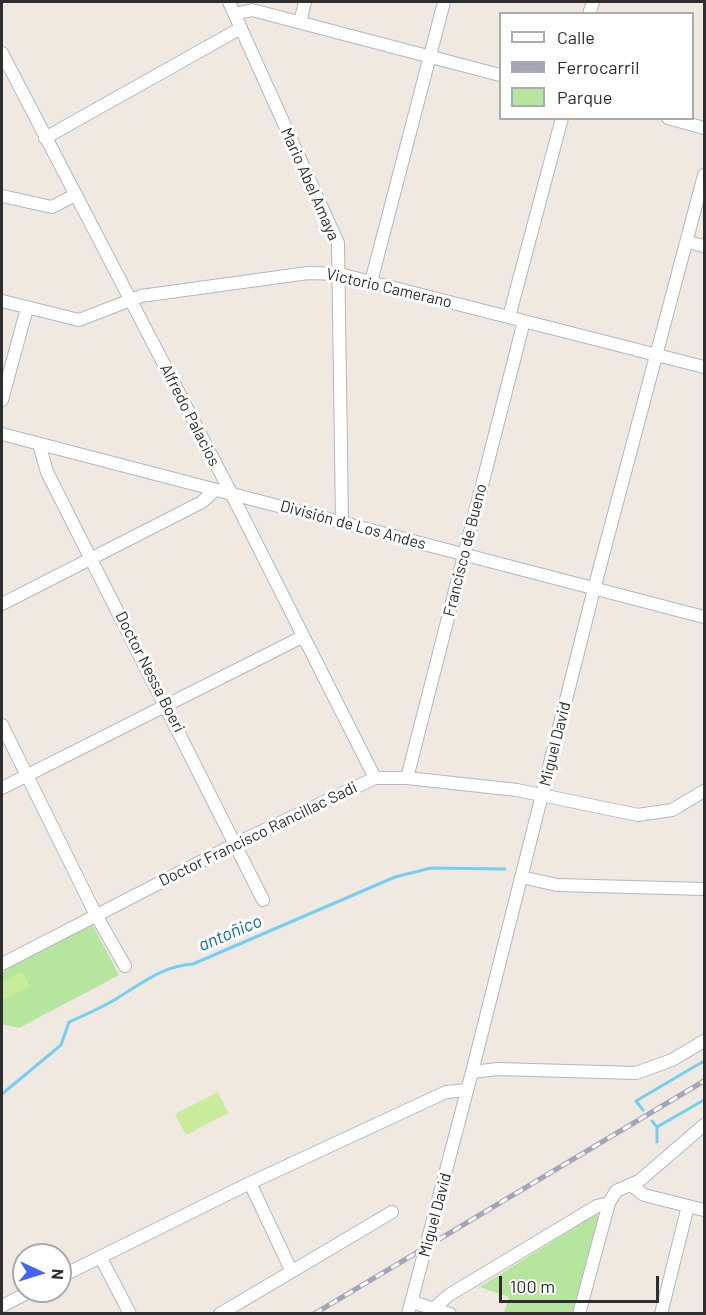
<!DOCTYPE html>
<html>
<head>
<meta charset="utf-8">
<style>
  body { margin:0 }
  #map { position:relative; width:706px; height:1315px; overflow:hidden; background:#efe9e1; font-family:Barlow,sans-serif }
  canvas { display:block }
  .frame { position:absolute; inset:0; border:3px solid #2e2e2e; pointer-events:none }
  .legend { position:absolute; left:499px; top:12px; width:195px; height:108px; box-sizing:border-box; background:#fff; border:2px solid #ababab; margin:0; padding:8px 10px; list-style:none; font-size:18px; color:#2e2e2e }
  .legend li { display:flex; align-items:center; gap:12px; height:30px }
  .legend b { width:30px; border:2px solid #ababab }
  .north { position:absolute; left:12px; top:1243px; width:60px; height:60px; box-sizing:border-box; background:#fff; border:2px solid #ababab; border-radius:50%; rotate:94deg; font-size:16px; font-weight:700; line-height:24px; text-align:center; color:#2e2e2e }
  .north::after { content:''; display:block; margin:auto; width:21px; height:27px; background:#4264fb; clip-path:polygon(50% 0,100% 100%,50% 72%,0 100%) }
  .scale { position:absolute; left:499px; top:1276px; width:160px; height:27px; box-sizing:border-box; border:3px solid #2e2e2e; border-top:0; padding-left:8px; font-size:18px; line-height:21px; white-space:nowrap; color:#2e2e2e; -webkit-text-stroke:4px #fff; paint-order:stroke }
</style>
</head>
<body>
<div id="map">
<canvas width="706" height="1315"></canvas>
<div class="frame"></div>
<ul class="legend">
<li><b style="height:8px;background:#fff"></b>Calle</li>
<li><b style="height:8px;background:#a3a6b8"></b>Ferrocarril</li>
<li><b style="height:16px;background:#b6e59e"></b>Parque</li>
</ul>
<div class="north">N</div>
<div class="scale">100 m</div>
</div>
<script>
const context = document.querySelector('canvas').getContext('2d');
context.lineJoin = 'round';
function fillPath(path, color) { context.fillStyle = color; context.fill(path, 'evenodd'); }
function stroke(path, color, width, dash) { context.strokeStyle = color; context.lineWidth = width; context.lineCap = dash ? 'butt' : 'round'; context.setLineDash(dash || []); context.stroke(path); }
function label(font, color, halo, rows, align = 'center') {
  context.font = font + ' Barlow,sans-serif'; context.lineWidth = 6; context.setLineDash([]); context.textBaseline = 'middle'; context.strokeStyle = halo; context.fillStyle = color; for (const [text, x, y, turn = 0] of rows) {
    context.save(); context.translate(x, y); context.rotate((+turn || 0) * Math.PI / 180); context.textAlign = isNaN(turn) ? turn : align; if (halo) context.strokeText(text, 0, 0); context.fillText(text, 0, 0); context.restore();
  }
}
fillPath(new Path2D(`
  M92,924L119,975L19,1028L2,1024V972Z
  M596,1214L600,1217L574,1313H504L509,1297L480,1287Z`), '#b6e59e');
fillPath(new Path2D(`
  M22,971L30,986L2,1000V982Z
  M218,1092L228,1113L186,1135L175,1114Z`), '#c9ec9a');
stroke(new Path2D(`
  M2,1094L61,1045L69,1022C85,1015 101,1008 116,999C141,984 162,966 193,964L395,877L431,868L505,869
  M643,1110L636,1101L704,1061
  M652,1121L657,1127
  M657,1142V1127L704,1100`), '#75cff0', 3);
const minor = new Path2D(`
  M229,2L338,243L342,521
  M235,14L252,10L500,75
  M589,14L593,2
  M300,22L305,2
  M2,53L231,493L375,778
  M668,118L704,128
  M45,138L241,28
  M2,196L52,207L75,195
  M687,242L704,246
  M371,282L444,2
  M2,301L79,320L141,296L308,273L339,274L371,282L704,367
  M509,317L562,118
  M2,400L27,308
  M2,434L704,617
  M39,444L47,472L263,900
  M2,604L202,502L215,490
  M2,725L96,915L125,966
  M407,778L524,321
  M2,788L302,637
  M521,877L557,885L704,889
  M2,964L235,844L375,778H407L517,790L638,815L672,810L704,791
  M472,1072L498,1069L636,1073L672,1060L704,1041
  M250,1183L291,1270
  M632,1186L644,1195L704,1210
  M101,1258L130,1314
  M60,1277L250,1183L446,1092L467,1090
  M412,1302L450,1314
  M2,1306L31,1291
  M433,1309L449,1295L597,1206L609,1203L616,1191L639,1181L704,1125
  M220,1314L392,1212
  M408,1314L472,1072L594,589L704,175
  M579,1314L609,1203
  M661,1314L688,1206`);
stroke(minor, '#b4b7c1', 14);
stroke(minor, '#fff', 12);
const rail = new Path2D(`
  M314,1314L704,1081`);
stroke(rail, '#a3a6b8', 5);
stroke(rail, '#fff', 3, [9]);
label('16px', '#2e2e2e', '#fff', [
  ["Mario Abel Amaya",310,184,66],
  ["Victorio Camerano",389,288,13],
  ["Alfredo Palacios",190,415,63],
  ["División de Los Andes",353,525,15],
  ["Francisco de Bueno",465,550,-76],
  ["Doctor Nessa Boeri",150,672,63],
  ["Miguel David",555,744,-76],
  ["Doctor Francisco Rancillac Sadi",258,834,-26],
  ["Miguel David",435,1215,-75]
]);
label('italic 18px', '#0d6fa3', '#fff', [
  ["antoñico",230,933,-23]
]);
</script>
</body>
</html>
